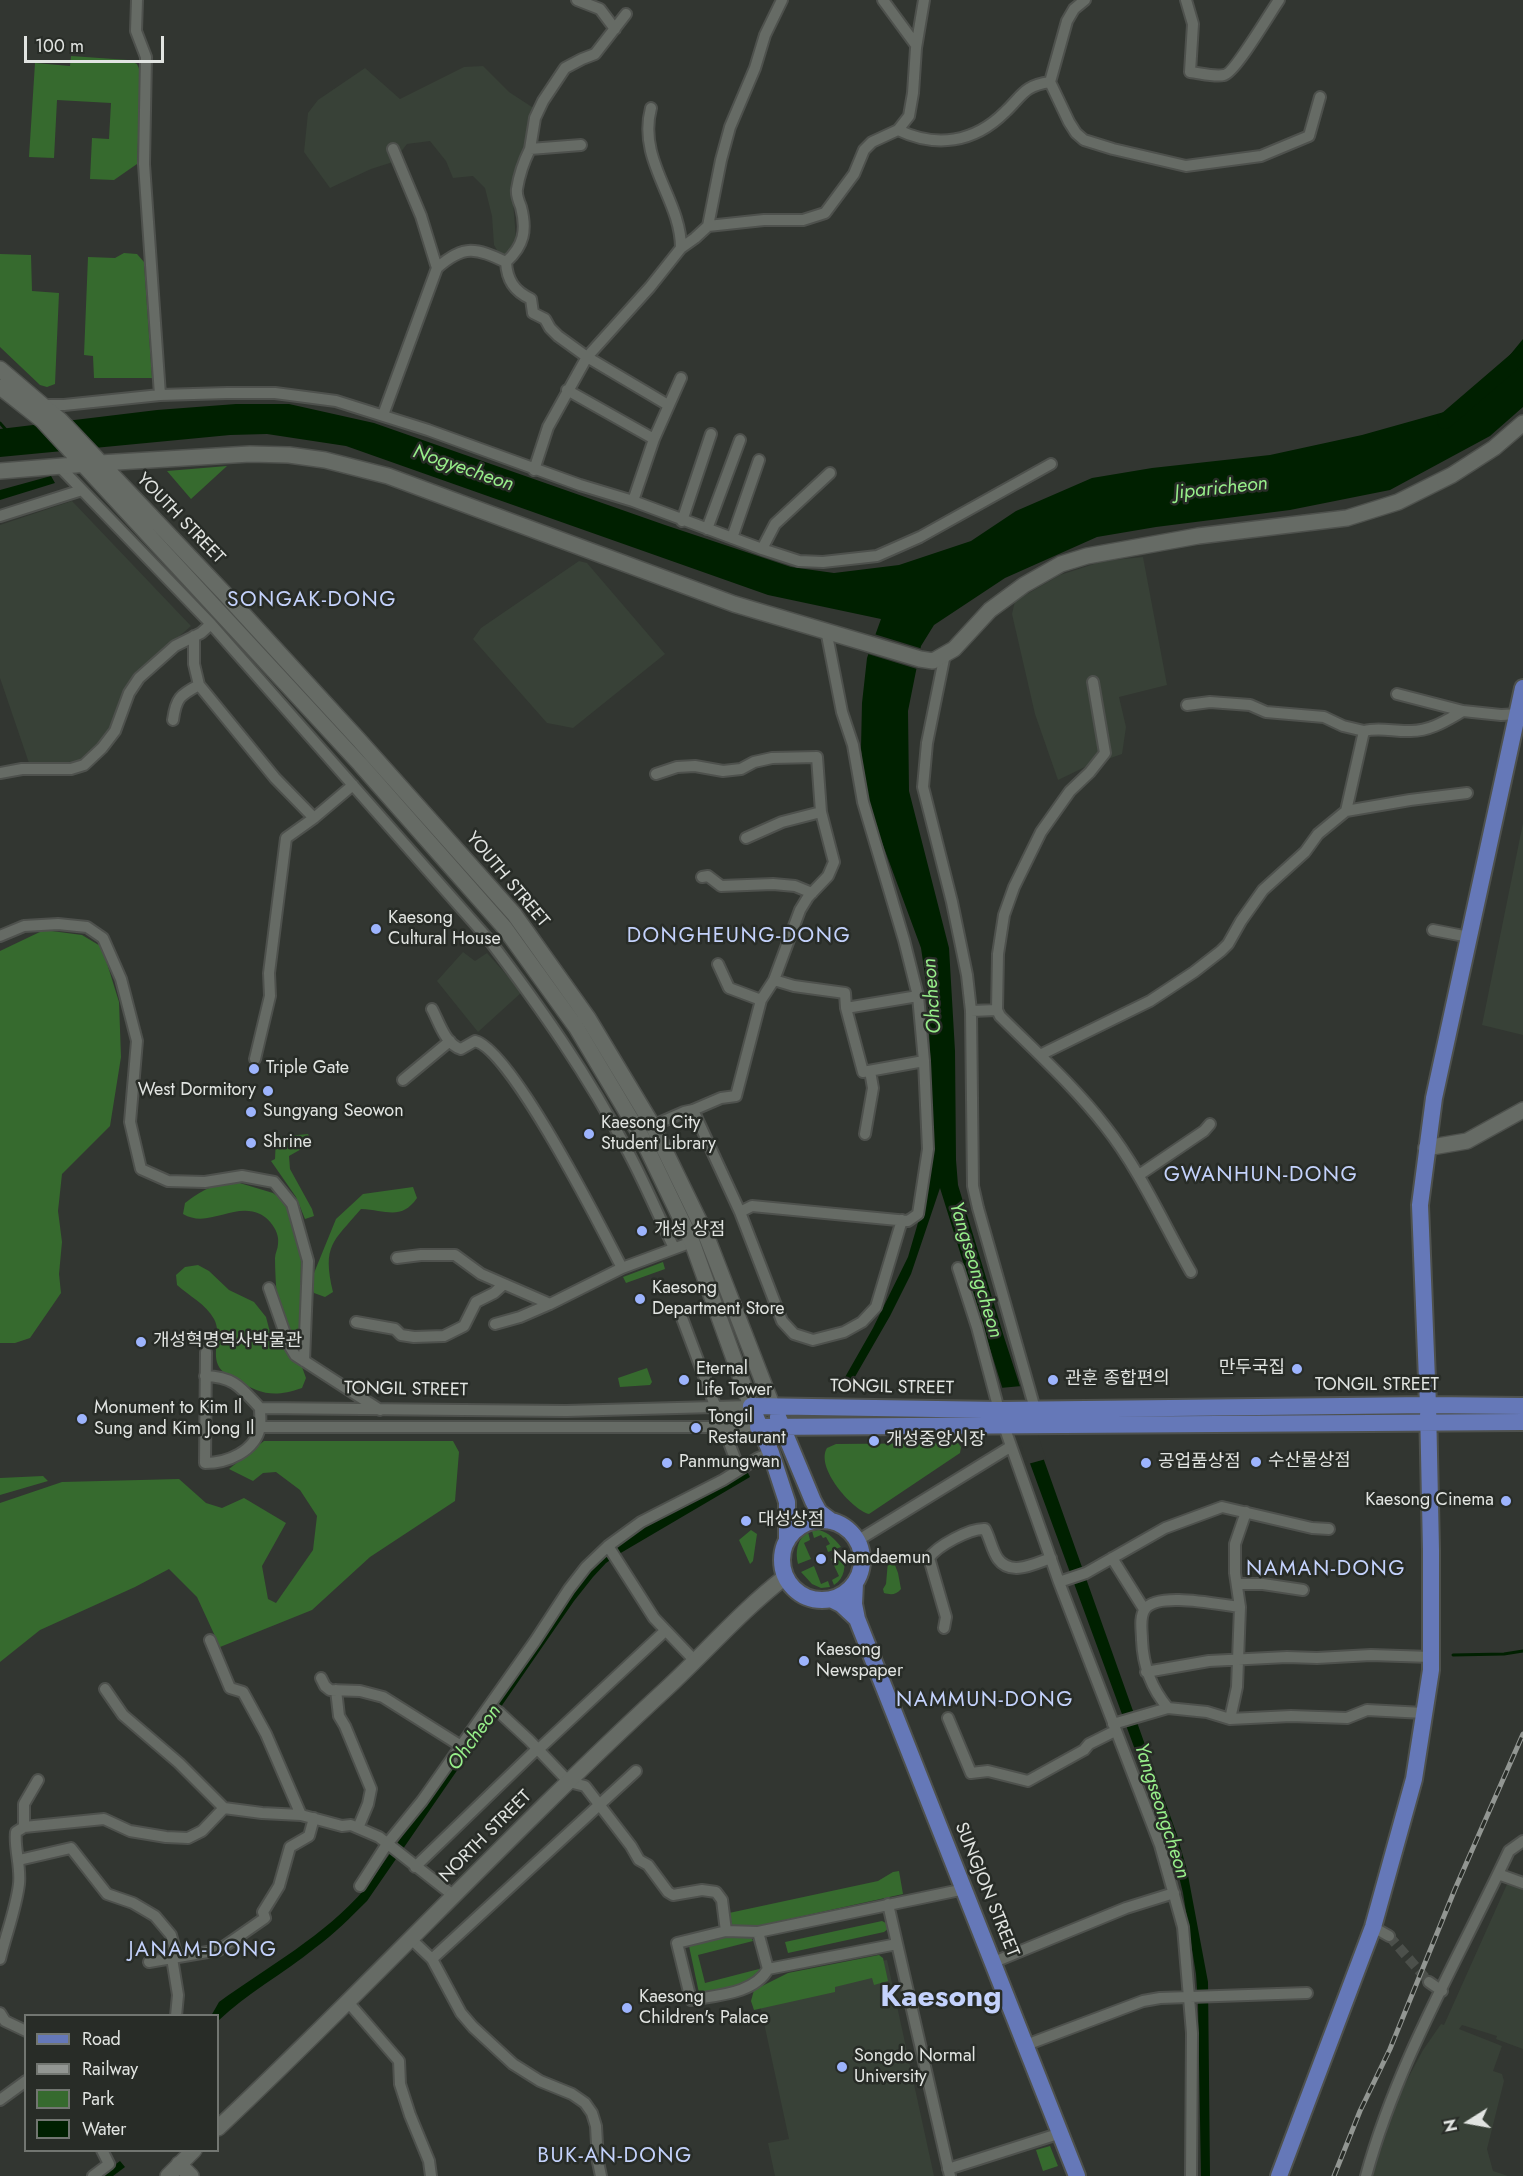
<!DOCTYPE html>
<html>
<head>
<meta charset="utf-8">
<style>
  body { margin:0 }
  #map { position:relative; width:1523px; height:2176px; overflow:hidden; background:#323631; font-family:Jost,sans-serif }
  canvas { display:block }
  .legend { position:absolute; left:24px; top:2014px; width:195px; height:138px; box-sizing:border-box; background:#282c27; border:2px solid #727671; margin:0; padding:8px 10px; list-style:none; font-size:18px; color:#e1e4e1 }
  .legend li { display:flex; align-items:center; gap:12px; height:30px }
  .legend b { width:30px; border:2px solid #727671 }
  .north { position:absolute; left:1439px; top:2092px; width:60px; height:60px; -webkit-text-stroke:4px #282c27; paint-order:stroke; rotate:259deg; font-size:16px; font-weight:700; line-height:24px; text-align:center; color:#e1e4e1 }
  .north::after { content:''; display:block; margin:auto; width:21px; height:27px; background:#e1e4e1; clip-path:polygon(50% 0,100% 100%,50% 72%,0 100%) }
  .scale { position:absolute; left:24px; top:36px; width:140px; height:27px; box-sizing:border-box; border:3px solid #e1e4e1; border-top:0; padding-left:8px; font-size:18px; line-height:21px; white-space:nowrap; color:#e1e4e1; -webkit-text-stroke:4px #282c27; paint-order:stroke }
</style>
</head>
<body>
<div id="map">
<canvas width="1523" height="2176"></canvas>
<ul class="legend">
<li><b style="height:8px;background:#6578b8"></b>Road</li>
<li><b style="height:8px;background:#929692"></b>Railway</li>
<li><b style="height:16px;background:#366a2e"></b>Park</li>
<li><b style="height:16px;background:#002000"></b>Water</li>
</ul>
<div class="north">N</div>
<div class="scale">100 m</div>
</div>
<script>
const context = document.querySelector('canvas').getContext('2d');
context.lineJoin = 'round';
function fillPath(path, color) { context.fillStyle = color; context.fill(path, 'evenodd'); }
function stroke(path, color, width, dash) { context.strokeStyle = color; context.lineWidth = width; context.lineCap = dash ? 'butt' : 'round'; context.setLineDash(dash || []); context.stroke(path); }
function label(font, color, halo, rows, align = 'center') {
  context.font = font + ' Jost,"Noto Sans KR",sans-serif'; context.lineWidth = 5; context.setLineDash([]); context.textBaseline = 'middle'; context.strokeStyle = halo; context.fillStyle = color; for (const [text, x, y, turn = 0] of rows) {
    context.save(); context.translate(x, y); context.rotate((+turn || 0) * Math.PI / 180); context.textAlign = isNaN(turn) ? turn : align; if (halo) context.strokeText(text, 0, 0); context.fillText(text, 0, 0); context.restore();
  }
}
fillPath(new Path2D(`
  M483,66L509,92L535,109L529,142L512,188L516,239L507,254L501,257L494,245L492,216L485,188L473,176L453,178L446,161L430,141L407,144L393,162L371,169L330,188L304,152L308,113L318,100L365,68L400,99L464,67Z
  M72,501L191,626L135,675L112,727L99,747L85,760L71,765L30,766L0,678V525Z
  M1143,557L1167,685L1119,697L1126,727L1122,754L1085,767L1058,780L1035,714L1012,614L1015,601L1060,575L1103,561Z
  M579,561L587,563L665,654L573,728L547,723L473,639L481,628Z
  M1523,823V1035L1482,1025Z
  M463,952L475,961L487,953L522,992L478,1032L437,981Z
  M1508,1882L1523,1887V2049L1496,2039L1497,2036L1462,2025L1459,2029L1502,2046L1493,2071L1502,2074L1504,2081L1487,2149L1493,2171L1508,2176H1372L1400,2093L1423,2050L1441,2024L1444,2025Z
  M887,1960L934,2176H775L768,2143L789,2139L758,1995L795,1976Z`), '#384137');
fillPath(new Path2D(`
  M71,56L128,60L137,64L141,73L137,164L114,180L90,179L92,138L109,139L111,103L57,100L54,158L29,157L35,63L70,66Z
  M124,253L137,254L144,262L152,378H94L93,356L84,355L88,257L115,258Z
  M0,254L31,255L32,291L59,293L55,384L47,387L40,385L0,347Z
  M227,466L191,499L167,471Z
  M44,930L82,935L102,947L119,1002L121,1057L110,1126L62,1174L58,1211L62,1242L59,1274L61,1293L30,1338L15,1343H0V951Z
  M308,1134L312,1143L289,1156L290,1169L312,1209L314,1216L305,1219L296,1197L271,1161L275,1159L276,1137Z
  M233,1181L273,1193L284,1201L293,1225L301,1260L300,1335L298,1343L291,1340C286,1327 279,1313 277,1300C276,1286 275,1271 275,1258C275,1253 278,1249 278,1244C280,1232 270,1219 260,1214C234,1202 208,1229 183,1214L185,1203C202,1190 212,1185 233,1181Z
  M413,1187L417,1198C401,1221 386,1210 361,1209C333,1242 322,1245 333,1292L325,1297L314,1293L311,1286L314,1273L336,1219L363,1194Z
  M663,1262L665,1269L626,1283L623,1277Z
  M198,1265L209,1271L229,1290L254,1302L266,1317L272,1340L283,1343L302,1367L306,1378L302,1388C273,1398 261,1394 236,1380C229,1376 221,1372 218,1365C212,1351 222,1334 214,1319C206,1304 189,1296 177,1285L176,1275L185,1267Z
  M647,1368L652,1382L650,1385L620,1387L618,1378Z
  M264,1441H453L459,1452L455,1501L370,1557L312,1610L220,1647L197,1597L169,1569L135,1587L40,1630L0,1662V1503L62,1482L179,1479L206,1503L222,1508L244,1498L286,1523L262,1566L268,1599L276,1603L313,1550L317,1516L300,1490L276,1472L263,1473L253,1481L229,1469Z
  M958,1443L961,1447L960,1453L869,1514C851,1509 815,1467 827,1448L836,1444Z
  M43,1476L48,1481L0,1495V1478Z
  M751,1530L757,1534L753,1561L750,1564L739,1540Z
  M819,1530C829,1533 835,1539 841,1547L828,1552L826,1546L830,1544L826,1537L823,1538L821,1535L814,1538L812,1531Z
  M808,1532L810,1540L804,1543L811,1559L798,1564C795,1552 797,1539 808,1532Z
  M843,1554C846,1566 845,1578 834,1585L832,1580L839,1576L831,1559Z
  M891,1559L893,1560L898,1573L901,1589C896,1595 891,1595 884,1593L883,1589L886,1584L888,1561Z
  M814,1566L821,1584L828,1581L830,1587L821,1588L812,1584L801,1572Z
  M899,1871L903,1894L758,1926L742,1927L732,1925L729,1913L878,1881L893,1872Z
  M882,1921L888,1924V1929L884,1932L788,1953L785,1942Z
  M741,1933L750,1935L753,1941L698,1955L705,1983L759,1969L760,1973C746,1987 719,1989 699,1993L689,1946Z
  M879,1955L883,1958L888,1981L874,1985L872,1978L835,1987V1992L754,2010L751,2001L754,1990L788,1973Z
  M1050,2146L1058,2166L1043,2171L1036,2150Z`), '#366a2e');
fillPath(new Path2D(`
  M1523,339V407L1490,436L1390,490L1290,510L1156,527L1097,537L1005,578L934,625L921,646L908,711L909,791L949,948L955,1051L956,1160L958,1185L1004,1337L1044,1460L1177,1835L1187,1870L1208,1982L1210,2176H1201L1198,2003L1196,1974L1183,1893L1174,1856L1002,1387L940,1188L911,1274L890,1316L852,1382L844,1379L873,1328L908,1257L922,1209L931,1155V1073L927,989L921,948L873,818L863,772L861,748L862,703L867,658L881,619L768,595L346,446L267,434L230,435L0,457V429L157,410L236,404H289L374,423L665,525L791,567L834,573L899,565L971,541L1016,511L1092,478L1152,468L1270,455L1362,435L1469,405Z
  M51,476L55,483L0,500V490Z
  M746,1469L750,1477L619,1554L606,1563L593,1577L574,1601L367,1901C350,1918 334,1934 315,1948C283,1974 247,1993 218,2021V2016H211L219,2002C269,1966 324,1936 365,1889L588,1572C633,1527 691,1500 746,1469Z
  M120,2161L125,2167L113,2176H100Z`), '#002000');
fillPath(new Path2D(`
  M874,634L923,649L917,669L868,654Z
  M1022,1386L1046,1459L1028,1464L1000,1388Z`), '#323631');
stroke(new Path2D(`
  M0,423L7,431
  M1453,1655L1504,1654L1523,1651`), '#002000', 3);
stroke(new Path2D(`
  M1445,421L1523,354`), '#002000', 16);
stroke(new Path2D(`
  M1389,1936L1429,1982`), '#4c504b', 10, [10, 5]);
const street = new Path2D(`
  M137,0L136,31L146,57L144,164L160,395
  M577,0L600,9L615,29
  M883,0L916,45
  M1085,0L1074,9L1067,21L1050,82L1069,122L1076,133L1084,140L1113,149L1186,166L1261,156L1309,136L1320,97
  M1186,0L1193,24L1190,72C1200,73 1214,77 1224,75C1234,74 1270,13 1279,0
  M651,108C637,161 681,199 681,248
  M898,130C936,148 974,143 1005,112C1023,95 1023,86 1050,82
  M581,145L530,149C524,161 519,176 517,189C516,195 519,202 521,207C527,230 524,246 506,262C507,280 514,291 531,299L533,313L545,319L550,328L558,336L587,357L668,405
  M530,149L535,118L543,101L565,68L582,59L595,54L626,14
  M708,226L764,220H803L825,213L854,174L864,150L872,142L898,130L909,116L913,93L916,48L924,0
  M437,268C464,244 476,248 506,262
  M567,390L654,439
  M43,405H64L160,395L227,393H275L336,401L428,430L580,485L633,501L762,549L799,561L823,562L877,556L920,537L1051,464
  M383,415L437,268L421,216L393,149
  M59,466L211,624
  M534,470L548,427L587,357L650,287L681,248L695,238L708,226L721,160L730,127L755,68L765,35L782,0
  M633,501L654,439L681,378
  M0,516L82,490
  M682,521L711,434
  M707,529L740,440
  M732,538L759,460
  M762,549L775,524L830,473
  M194,636V664L199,685L275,778L314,818
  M945,654L927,743L923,787L952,902L967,975L971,1011L973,1186L978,1208L1035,1409
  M1093,682L1105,753L1090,772L1070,791L1041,832L1014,887L1004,915L998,954L997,1010L1000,1016C1036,1052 1074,1086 1105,1126C1140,1170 1163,1223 1191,1272
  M1397,694L1463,711L1501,715L1520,714
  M1187,705L1210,702L1250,705L1266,712L1324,717L1343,726L1364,731L1346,811
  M173,720C176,698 180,695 199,685
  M1364,731C1380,727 1395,732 1411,731C1431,731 1447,720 1463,711
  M0,773L22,769H71L84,765L102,748L115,731L129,693L139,678L175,646L201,633L211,624L490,941C540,1007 588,1075 626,1148C644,1181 658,1215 674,1248
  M656,774L677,767L695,766L723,771L741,769L754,762L772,758L817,757L821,812L834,862L828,876L808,897L800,910L774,980L761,1000L736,1096L721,1098L693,1110
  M746,838L782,822L821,812
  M702,877L708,876L721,886L773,884L795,886L812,893
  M1433,930L1469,937
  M0,936L24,926L58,924L87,927L103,938L121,979L137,1041L130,1122L141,1169L168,1181L205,1182L242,1176L274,1182L292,1204L308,1261L304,1361
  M718,964L729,988L761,1000
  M774,980L794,986L845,993L846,1008L863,1072L924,1061
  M846,1008L918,996
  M432,1009C439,1022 445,1044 461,1049L475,1041C511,1049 602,1229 622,1268
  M971,1011L997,1010
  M1040,1055L1150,1001L1194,972L1221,951L1228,944L1241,921L1263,890L1305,852L1318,834L1346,811L1410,800L1467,793
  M255,1059L270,996L269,973L286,838L314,818L353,785
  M403,1080L450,1041
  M652,1126L684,1112L693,1110L740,1212L782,1321L794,1334L813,1340L844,1332L862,1322L876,1307L902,1220
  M865,1134L873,1088L870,1071
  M1139,1175L1204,1131L1210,1124
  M740,1212L752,1206L908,1221L918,1214L928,1149L924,1061L918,996L904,940L863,802L853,745L842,712L826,630
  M397,1258L421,1255H455L481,1274L550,1304L622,1268L692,1242
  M958,1268L977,1327L999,1410
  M269,1288L289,1345L295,1355L380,1410
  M679,1310L739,1469
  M356,1322L395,1329L401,1335L414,1337L444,1336L464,1326L476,1302L494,1293L504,1284
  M495,1324L520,1317L550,1304
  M205,1376C235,1377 241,1388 260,1408C260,1414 261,1421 260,1427C255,1452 227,1463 205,1463L206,1352
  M260,1408L566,1411L751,1406
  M1004,1426L1059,1582L1160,1845L1183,1927L1192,2033L1191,2176
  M260,1427H758
  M857,1541L1010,1447
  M608,1546L654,1618L696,1662
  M1112,1558L1144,1609
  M1059,1582L1086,1573L1165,1528L1222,1507L1312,1528L1329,1529
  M1237,1584H1263L1303,1590
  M1240,1607C1220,1605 1158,1591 1145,1609C1139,1617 1142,1631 1142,1640C1143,1666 1151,1688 1168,1708L1207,1712L1230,1719L1291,1716L1347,1718L1367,1710L1424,1713
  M944,1628L946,1617L929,1558C937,1546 970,1528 985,1529C990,1538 992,1551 998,1559C1011,1577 1036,1563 1051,1558
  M210,1640L230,1688L243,1692L266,1734L301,1815
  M1146,1672L1209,1661L1287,1657L1317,1658L1371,1655L1431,1657
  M321,1678L325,1686L330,1690L360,1691L383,1697L461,1746
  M105,1689L123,1715L179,1763L224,1808
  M336,1690L339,1716L345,1726L371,1789L368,1804L358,1828
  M489,1706L500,1713L529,1740L569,1782L585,1786L631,1846L639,1860L648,1865L668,1892L673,1895L702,1890L716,1892L722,1900L726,1931
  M948,1718L971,1773L988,1771L1028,1781L1084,1750L1089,1744L1115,1731
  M1230,1719L1237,1687L1240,1607L1235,1573V1544L1246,1512
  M1113,1724L1168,1708
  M24,1827L104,1819L130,1831L166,1837L188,1838L202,1831L224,1808L262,1813L301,1815L342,1826L351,1825L379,1837L454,1896
  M19,1860L71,1848L107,1894L133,1903L155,1916L171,1935L177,1957
  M415,1867L537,1749L541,1747L665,1631
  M1498,1874L1523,1883
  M360,1886L387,1844L422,1801L535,1641L569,1589L586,1567L608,1546L641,1522L723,1480L758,1458L771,1453
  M888,1904L950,2176
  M1373,1927L1389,1936
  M758,1932L768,1969C754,1994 717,1995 691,2000L677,1943L726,1931L758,1932L965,1889
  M411,1939L432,1959L461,2013L473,2027L513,2064L540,2081L572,2094L585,2103L592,2113L596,2126L598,2162L601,2176
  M172,1958L178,1995L176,2016
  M0,1959C6,1934 16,1909 19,1884C21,1866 14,1848 16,1832L24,1827V1804L38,1780
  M432,1959L636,1771
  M149,1962L219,1950L265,1918L263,1912L279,1886L290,1847L309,1836L314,1818
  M994,1962L1126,1908L1174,1893
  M768,1969L897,1944
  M1429,1982L1442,1991
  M348,2002L399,2061L400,2084L410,2115L429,2161L431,2176
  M0,2013L5,2021L26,2031
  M1026,2045L1143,2001L1160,1998L1307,1993
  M0,2100L26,2081
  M948,2169L1061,2133
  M93,2176L109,2164L102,2150
  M1366,2176C1397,2062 1459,1958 1509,1851L1523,1841`);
const secondary = new Path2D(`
  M0,369L60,420L224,593L358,739L514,914L588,1018L653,1126L706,1235L772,1405
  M0,387L42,420L360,764L504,927L576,1027L641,1136L692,1242L751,1406
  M0,471L100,463L250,454L289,455L325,460L388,476L734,604L920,659L933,661L954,649L990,610L1024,585L1061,564L1087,556L1198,536L1347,518L1398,502L1452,475L1494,448L1523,423
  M1426,1148L1467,1141L1523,1110
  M218,2128C370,1985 512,1831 666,1689C706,1652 742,1610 785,1577
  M179,2164L191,2176
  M168,2176L194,2150`);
const primary = new Path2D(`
  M778,1417L813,1501L819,1512L831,1521
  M758,1427L1523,1422
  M782 1560a40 40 0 1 1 80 0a40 40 0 1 1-80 0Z
  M787,1541V1502L771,1453L751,1406L999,1410L1428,1405L1523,1406
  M831,1599L841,1604L857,1619L854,1604L855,1583
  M857,1619L1077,2176
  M1279,2176L1373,1927L1414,1779L1431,1670V1550L1428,1405L1420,1205L1434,1098L1523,688`);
stroke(street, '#4e514d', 14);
stroke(secondary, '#4e514d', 18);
stroke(primary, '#4e514d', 20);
stroke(street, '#666b65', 10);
stroke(secondary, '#666b65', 15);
stroke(primary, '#6578b8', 16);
const rail = new Path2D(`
  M1334,2176L1360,2111L1390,2049L1455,1889L1523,1734`);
stroke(rail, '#929692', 5);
stroke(rail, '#282c27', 3, [9]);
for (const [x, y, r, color] of [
  [376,929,6,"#9db4fd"],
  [254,1069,6,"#9db4fd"],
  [268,1091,6,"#9db4fd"],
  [251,1112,6,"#9db4fd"],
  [589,1134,6,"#9db4fd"],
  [251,1143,6,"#9db4fd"],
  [642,1231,6,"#9db4fd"],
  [640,1299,6,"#9db4fd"],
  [141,1342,6,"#9db4fd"],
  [1297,1369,6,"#9db4fd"],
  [684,1380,6,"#9db4fd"],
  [1053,1380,6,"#9db4fd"],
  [82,1419,6,"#9db4fd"],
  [696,1428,6,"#9db4fd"],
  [874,1441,6,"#9db4fd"],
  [1256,1462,6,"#9db4fd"],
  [667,1463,6,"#9db4fd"],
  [1146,1463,6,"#9db4fd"],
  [1506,1501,6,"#9db4fd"],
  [746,1521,6,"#9db4fd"],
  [821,1559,6,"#9db4fd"],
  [804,1661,6,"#9db4fd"],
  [627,2008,6,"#9db4fd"],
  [842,2067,6,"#9db4fd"]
]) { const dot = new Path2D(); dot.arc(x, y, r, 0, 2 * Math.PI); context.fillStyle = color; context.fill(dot); stroke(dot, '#282c27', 2); }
label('18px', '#e1e4e1', '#282c27', [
  ["YOUTH STREET",180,519,46],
  ["YOUTH STREET",507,880,50],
  ["TONGIL STREET",1377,1386],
  ["TONGIL STREET",892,1388,1],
  ["TONGIL STREET",406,1390,1],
  ["NORTH STREET",486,1837,-45],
  ["SUNGJON STREET",986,1890,68]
]);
label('18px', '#e1e4e1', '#282c27', [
  ["Kaesong",388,919],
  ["Cultural House",388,940],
  ["Triple Gate",266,1069],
  ["West Dormitory",256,1091,"right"],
  ["Sungyang Seowon",263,1112],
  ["Kaesong City",601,1124],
  ["Student Library",601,1145],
  ["Shrine",263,1143],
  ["개성 상점",654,1231],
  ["Kaesong",652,1289],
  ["Department Store",652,1310],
  ["개성혁명역사박물관",153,1342],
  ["만두국집",1285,1369,"right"],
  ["Eternal",696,1370],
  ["Life Tower",696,1391],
  ["관훈 종합편의",1065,1380],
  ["Monument to Kim Il",94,1409],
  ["Sung and Kim Jong Il",94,1430],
  ["Tongil",708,1418],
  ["Restaurant",708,1439],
  ["개성중앙시장",886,1441],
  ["수산물상점",1268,1462],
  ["Panmungwan",679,1463],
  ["공업품상점",1158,1463],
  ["Kaesong Cinema",1494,1501,"right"],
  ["대성상점",758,1521],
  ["Namdaemun",833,1559],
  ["Kaesong",816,1651],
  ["Newspaper",816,1672],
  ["Kaesong",639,1998],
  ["Children's Palace",639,2019],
  ["Songdo Normal",854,2057],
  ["University",854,2078]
], 'left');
label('italic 20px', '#97ee8a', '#282c27', [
  ["Nogyecheon",463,469,19],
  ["Jiparicheon",1221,489,-6],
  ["Ohcheon",933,996,-94],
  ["Yangseongcheon",975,1270,73],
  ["Ohcheon",475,1738,-54],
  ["Yangseongcheon",1161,1811,72]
]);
context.letterSpacing = '1.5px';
label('21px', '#c4d2fc', '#282c27', [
  ["SONGAK-DONG",312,601],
  ["DONGHEUNG-DONG",739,937],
  ["GWANHUN-DONG",1261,1176],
  ["NAMAN-DONG",1326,1570],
  ["NAMMUN-DONG",985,1701],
  ["JANAM-DONG",203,1951],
  ["BUK-AN-DONG",615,2157]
]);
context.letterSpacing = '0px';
label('bold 30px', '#c4d2fc', '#282c27', [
  ["Kaesong",941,1999]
]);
</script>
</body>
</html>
